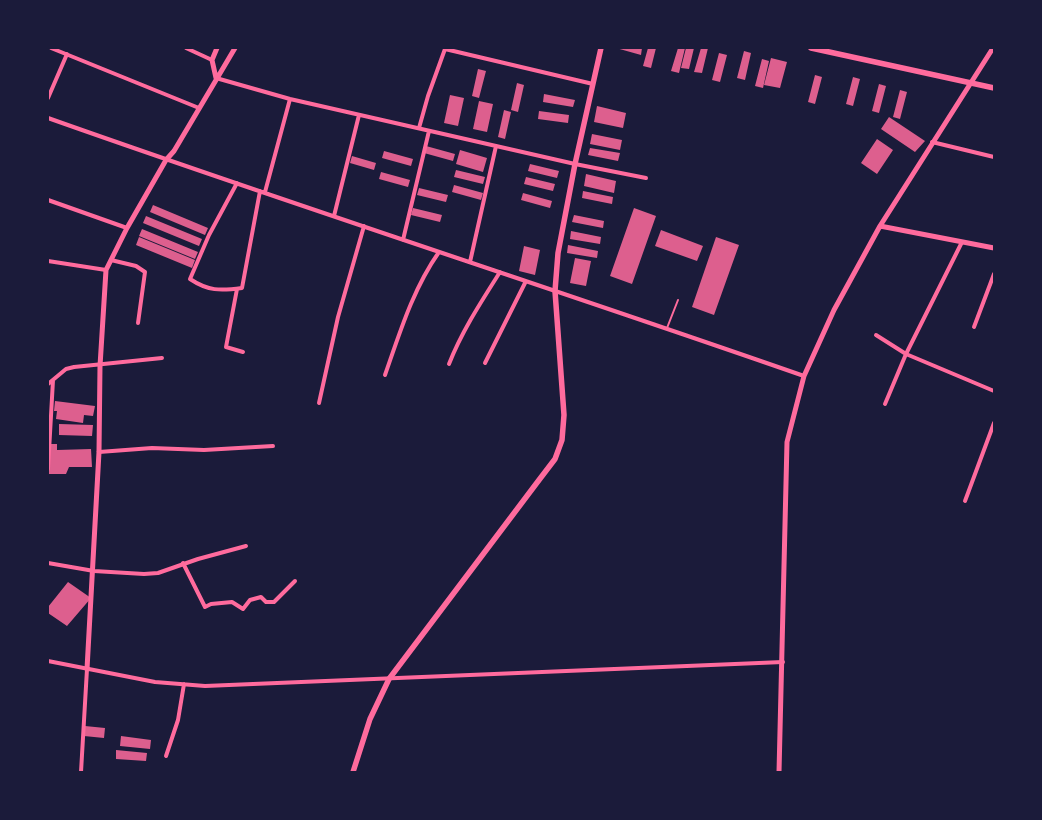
<!DOCTYPE html>
<html>
<head>
<meta charset="utf-8">
<style>
  body { margin:0 }
  #map { position:relative; width:1042px; height:820px; overflow:hidden; background:#1b1b3a; font-family:Montserrat,sans-serif }
  canvas { display:block }
  .frame { position:absolute; inset:0; border:49px solid #1b1b3a; pointer-events:none }
</style>
</head>
<body>
<div id="map">
<canvas width="1042" height="820"></canvas>
<div class="frame"></div>
</div>
<script>
const context = document.querySelector('canvas').getContext('2d');
context.lineJoin = 'round';
function fillPath(path, color) { context.fillStyle = color; context.fill(path, 'evenodd'); }
function stroke(path, color, width, dash) { context.strokeStyle = color; context.lineWidth = width; context.lineCap = dash ? 'butt' : 'round'; context.setLineDash(dash || []); context.stroke(path); }
fillPath(new Path2D(`
  M616,48H642L641,55Z
  M648,48H656L651,68L643,66Z
  M678,48H685L679,73L671,71Z
  M686,48H694L689,69L681,68Z
  M701,48H708L702,73L694,72Z
  M744,51L751,53L745,80L737,78Z
  M719,53L727,55L720,82L712,80Z
  M771,58L787,62L780,88L764,85Z
  M762,59L769,61L763,88L755,86Z
  M478,69L486,71L479,98L472,96Z
  M815,75L822,77L815,104L808,102Z
  M853,77L860,79L853,106L846,104Z
  M517,83L524,85L518,112L511,110Z
  M879,84L886,86L879,113L872,111Z
  M900,90L907,92L900,119L893,117Z
  M544,94L575,100L573,107L543,102Z
  M450,95L464,98L458,126L444,123Z
  M479,101L493,104L487,132L473,129Z
  M597,106L626,113L623,128L594,122Z
  M504,110L511,112L505,139L498,137Z
  M539,111L569,115L568,123L538,119Z
  M889,117L925,141L915,152L881,129Z
  M592,134L622,140L620,150L590,144Z
  M877,139L893,150L877,174L861,163Z
  M426,146L455,154L453,161L424,153Z
  M590,148L620,153L618,161L588,155Z
  M460,150L487,158L483,172L456,164Z
  M384,151L413,159L411,166L382,158Z
  M352,156L376,163L374,170L350,163Z
  M530,164L559,171L557,178L528,171Z
  M456,170L485,177L483,184L454,177Z
  M381,172L410,180L408,187L379,179Z
  M586,174L616,181L614,193L584,186Z
  M526,177L555,184L553,191L524,184Z
  M454,185L483,193L481,200L452,192Z
  M419,188L448,195L446,202L417,195Z
  M583,191L613,197L612,204L582,198Z
  M523,193L552,201L550,208L521,200Z
  M153,205L208,228L205,235L150,212Z
  M413,208L442,215L440,222L411,215Z
  M634,208L656,216L632,284L610,276Z
  M574,215L604,221L603,228L572,222Z
  M146,216L202,239L199,246L143,223Z
  M142,229L198,252L195,259L139,236Z
  M661,230L703,246L697,261L655,246Z
  M571,231L601,237L600,244L570,239Z
  M139,237L195,260L192,268L136,245Z
  M716,237L739,245L714,315L692,307Z
  M568,245L598,251L597,258L567,253Z
  M524,246L540,250L535,275L519,271Z
  M575,258L591,261L586,286L570,283Z
  M55,401L95,406L93,416L84,415L83,423L56,419L57,411H54Z
  M59,424L93,425L92,436L59,435Z
  M48,444H57V450L91,449L92,467H69L66,474H48Z
  M68,582L91,598L67,626L48,613V607Z
  M85,726L105,728L104,738L84,736Z
  M121,736L151,740L150,749L120,746Z
  M116,750L147,753L146,761L116,759Z`), '#dd5f8e');
stroke(new Path2D(`
  M667,328L678,300`), '#ff6b9d', 2);
stroke(new Path2D(`
  M51,48L199,108
  M186,48L212,60
  M216,78L290,99L575,164L646,178
  M48,98L67,54
  M48,118C299,207 552,288 804,376
  M419,128L428,96L445,49L593,84
  M932,142L994,157
  M237,183L209,235L190,279C208,291 220,291 242,288L260,191
  M265,192L290,99
  M48,200L127,228
  M334,216L359,115
  M403,240L429,131
  M111,260L136,266L145,272L138,323
  M48,261L106,270
  M470,262L496,146
  M237,289L226,347L243,352
  M974,327L994,274
  M876,335L906,354L994,391
  M485,363L526,281
  M449,364C462,331 481,302 500,272
  M385,375C400,332 413,289 439,252
  M48,384L66,369L74,367L162,358
  M319,403L338,317L364,226
  M885,404L906,354L962,242
  M99,452L152,448L204,450L273,446
  M48,469L53,380
  M965,501L994,423
  M48,563L94,571L144,574L158,573L198,559L246,546
  M183,563L205,607L211,604L232,602L243,609L250,600L261,597L266,602H274L295,581
  M48,661L155,682L205,686L783,662
  M166,756L178,720L184,684
  M81,772L87,669`), '#ff6b9d', 4);
stroke(new Path2D(`
  M216,78L212,60L217,48
  M880,226L994,248
  M87,669L99,452L100,366L106,270L127,228L166,160L174,151L235,48
  M779,772L787,442L804,376L834,310L880,226L993,48`), '#ff6b9d', 5);
stroke(new Path2D(`
  M811,48L994,88
  M353,772L370,719L389,679L539,480L555,459L562,440L564,415L555,291L558,253L575,164L601,48`), '#ff6b9d', 5.5);
</script>
</body>
</html>
